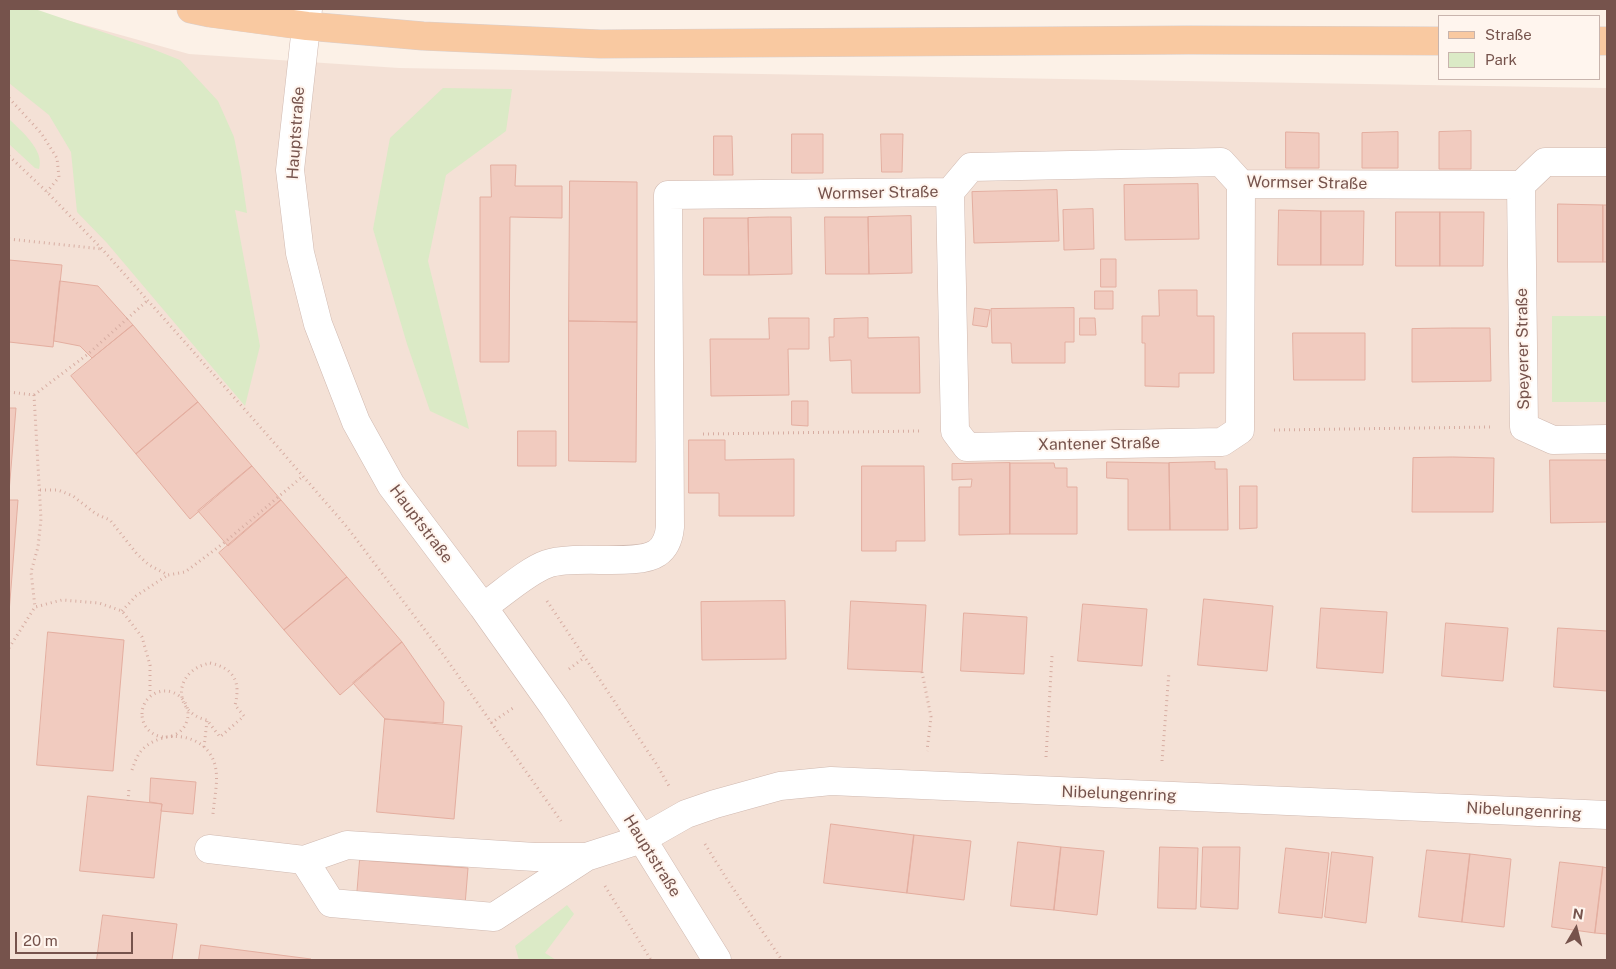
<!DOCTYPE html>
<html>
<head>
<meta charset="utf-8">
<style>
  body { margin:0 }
  #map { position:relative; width:1616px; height:969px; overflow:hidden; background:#fcf1e7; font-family:"Public Sans",sans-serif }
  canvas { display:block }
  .frame { position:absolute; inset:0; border:10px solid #76534c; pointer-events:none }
  .legend { position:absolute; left:1438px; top:15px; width:162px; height:65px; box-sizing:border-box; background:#fff5ee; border:1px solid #c8b4ad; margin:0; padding:6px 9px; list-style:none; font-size:15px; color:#76534c }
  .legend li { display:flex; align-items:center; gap:10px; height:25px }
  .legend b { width:25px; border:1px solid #c8b4ad }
  .north { position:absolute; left:1551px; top:904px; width:50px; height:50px; -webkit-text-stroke:4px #fff5ee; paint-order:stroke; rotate:8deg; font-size:14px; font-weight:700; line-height:20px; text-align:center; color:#76534c }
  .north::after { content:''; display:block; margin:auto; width:18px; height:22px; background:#76534c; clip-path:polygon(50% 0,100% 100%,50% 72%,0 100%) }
  .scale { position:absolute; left:15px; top:932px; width:118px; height:22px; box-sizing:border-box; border:2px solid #76534c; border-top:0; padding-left:6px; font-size:15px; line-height:18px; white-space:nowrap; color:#76534c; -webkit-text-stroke:4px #fff5ee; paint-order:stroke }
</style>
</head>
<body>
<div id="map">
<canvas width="1616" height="969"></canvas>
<div class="frame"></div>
<ul class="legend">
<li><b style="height:6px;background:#f9c9a1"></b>Straße</li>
<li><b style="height:14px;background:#dbeac6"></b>Park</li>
</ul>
<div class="north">N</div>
<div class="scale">20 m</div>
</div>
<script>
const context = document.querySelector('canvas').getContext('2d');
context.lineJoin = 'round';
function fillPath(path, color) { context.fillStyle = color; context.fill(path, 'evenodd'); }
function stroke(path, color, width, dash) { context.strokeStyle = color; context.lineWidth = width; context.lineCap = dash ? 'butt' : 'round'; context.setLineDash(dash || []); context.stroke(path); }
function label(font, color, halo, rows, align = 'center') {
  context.font = font + ' "Public Sans",sans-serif'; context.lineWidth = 4; context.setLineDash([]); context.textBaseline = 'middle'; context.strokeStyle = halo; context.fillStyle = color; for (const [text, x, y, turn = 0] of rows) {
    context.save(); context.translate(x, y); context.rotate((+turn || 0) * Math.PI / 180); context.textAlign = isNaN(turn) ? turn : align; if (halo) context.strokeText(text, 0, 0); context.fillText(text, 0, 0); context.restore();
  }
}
fillPath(new Path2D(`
  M9,9H27L189,54L399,68L1607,88V960H9Z`), '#f4e1d6');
fillPath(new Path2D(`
  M9,9H35L150,48L180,60L218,101L234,137L241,172L247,213L235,210L260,346L245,406L107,243L77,212L71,152L49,115L9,83Z
  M443,88L512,89L506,131L446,175L428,261L469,429L430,411L407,344L373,229L390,138Z
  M9,119C21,131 45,150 39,169L35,168L9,144Z
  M1552,316H1607V402H1552Z
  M567,905L574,914L545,953L556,960H519L515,946Z`), '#dbeac6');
const building = new Path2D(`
  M1471,131V169H1439V132Z
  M1286,132L1319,133V168H1286Z
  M1398,132V168H1362V133Z
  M792,134H823V173H792Z
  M881,134H903L902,172H882Z
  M714,136H732L733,175H714Z
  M491,165H516L515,186H562V218L510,217L509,362H480V197H491Z
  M570,181L637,182V322L569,321Z
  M1198,184L1199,239L1125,240L1124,185Z
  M1057,190L1059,241L974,243L972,192Z
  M1558,204L1603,205V262H1558Z
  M1603,205H1607V262H1603Z
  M1093,209L1094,249L1064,250L1063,210Z
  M1279,210L1321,211V265H1278Z
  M1321,211H1364L1363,265H1321Z
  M1396,212H1440V266H1396Z
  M1440,212H1484L1483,266H1440Z
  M911,216L912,273L869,274L868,217Z
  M770,217H791L792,274L749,275L748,218Z
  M825,217H868L869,274H826Z
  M704,218H748L749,275H704Z
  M1101,259H1116V287H1101Z
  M9,260L62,265L53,347L9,342Z
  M60,281L98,286L133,325L92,358L80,346L54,341Z
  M1159,290H1197V316H1214V373H1179V387L1145,386V343H1142V316H1159Z
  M1095,291H1113V309H1095Z
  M975,308L990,310L987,327L973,325Z
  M1074,308V342H1065V363H1012L1011,343H992L991,309Z
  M769,318H809V349H788L789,395L711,396L710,339H769Z
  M868,318V338L919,337L920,393H852L851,360L830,361L829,337H834V319Z
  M1080,318H1095L1096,335H1080Z
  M569,321L637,322L636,462L569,461Z
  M133,325L198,402L136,454L71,376Z
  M1451,328H1490L1491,381L1412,382V329Z
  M1293,333H1365V380H1294Z
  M792,401H808V426L792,425Z
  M198,402L252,466L190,519L136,454Z
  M9,408H16L9,492Z
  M518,431H556V466H518Z
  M689,440H725V460L794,459V516H719V493H689Z
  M1453,457L1494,458L1493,512H1412L1413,458Z
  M1550,460H1607V522L1551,523Z
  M1107,462L1169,463L1170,530H1128V479L1107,478Z
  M1215,462V469H1227L1228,530H1170L1169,463Z
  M1010,463H1054L1055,468H1067V487H1077V534H1010Z
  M1010,463V534L959,535V487H971L972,479L952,480V464Z
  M252,466L281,500L228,546L198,511Z
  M862,466H924L925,541H896V551H862Z
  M1240,486H1257V528L1240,529Z
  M9,500H18L9,613Z
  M281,500L347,577L284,630L219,553Z
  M347,577L402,642L340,695L284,630Z
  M1204,599L1273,606L1267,671L1198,665Z
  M785,601L786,659L702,660L701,602Z
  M851,601L926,605L922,672L848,669Z
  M1083,604L1147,609L1142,666L1078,661Z
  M1321,608L1387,612L1383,673L1317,668Z
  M964,613L1027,617L1024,674L961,671Z
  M1446,623L1508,628L1503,681L1442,676Z
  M1558,628L1607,631V691L1554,687Z
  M48,632L124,640L113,771L37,765Z
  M402,642L444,702L443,723L385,719L353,683Z
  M385,719L462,726L454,819L377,812Z
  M151,778L196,782L193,814L161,811L162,804L150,802Z
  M88,796L162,804L154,878L80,871Z
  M831,824L914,835L907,893L824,883Z
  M914,835L971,841L964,900L907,893Z
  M1018,842L1061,847L1054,910L1011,906Z
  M1061,847L1104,851L1097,915L1054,910Z
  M1160,847L1198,848L1196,909L1158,908Z
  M1203,847H1240L1238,909L1201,907Z
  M1286,848L1329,853L1322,918L1279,913Z
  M1427,850L1470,854L1462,922L1419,917Z
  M1332,852L1373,857L1366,923L1325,917Z
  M1470,854L1511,859L1504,927L1462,922Z
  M360,860L468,868L465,905L357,896Z
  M1560,862L1603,867L1595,933L1552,927Z
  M1603,867L1607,868V934L1595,933Z
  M103,915L177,924L172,960H97Z
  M201,945L311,959V960H199Z`);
fillPath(building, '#f1cbbf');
stroke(building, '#e4aea0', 1);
const minor = new Path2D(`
  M308,9L290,170L300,253L318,324L356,422L391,485L483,607L554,707L642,839L717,960
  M1521,185L1524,427L1553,440L1607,439
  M950,192L955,431L967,447L1222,442L1240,430L1241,184
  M483,607C501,595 527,571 547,564C574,554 637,567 657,553C666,547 669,537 670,527L668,195L950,192L971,167L1221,162L1241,184L1521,185L1545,162H1607
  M209,849L304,860L347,845L535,857H586L642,839L686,814L715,804L780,786L831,781L1607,815
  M304,860L331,903L494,917L586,857`);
const major = new Path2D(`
  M191,9L210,13L307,26L423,36L600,44L1188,40L1440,41
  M1600,41H1607`);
stroke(minor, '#d0b9b0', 29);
stroke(major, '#d9cfcd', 29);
stroke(new Path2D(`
  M9,98L41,133L57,158L59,177L47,192
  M9,156L47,192L102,249L263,430L347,527L440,650L561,821
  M9,239L102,249
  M9,392L34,395L41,519L38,547L31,572L35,607L62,600L99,603L122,611L142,637L150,665V695
  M34,395L88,354L148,300
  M1274,430L1491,427
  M703,434L922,431
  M40,490H58L73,496L96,514L110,520L137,554L149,565L168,575L185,572L225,542L303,476
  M547,601L657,765L669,786
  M122,611L136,596L168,575
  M9,648L35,607
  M210,663C234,668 241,682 235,705L244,716L220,737L207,720C173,713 172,671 210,663Z
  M569,669L585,657
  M922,672L931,717L927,751
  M142 714a23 23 0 1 1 46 0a23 23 0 1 1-46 0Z
  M491,723L513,708
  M204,747L207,721
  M1046,757L1052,656
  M1162,761L1169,672
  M132,770C135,761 138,753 145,747C168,728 207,735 215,765C219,780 214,799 213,814
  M128,801L129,788
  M705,844L728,881L782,960
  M605,886L651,960`), '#d7ada2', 3, [1, 4]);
stroke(minor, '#fff', 28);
stroke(major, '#f9c9a1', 28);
label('16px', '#76534c', '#fff5ee', [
  ["Hauptstraße",296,133,-86],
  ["Wormser Straße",1307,183,1],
  ["Wormser Straße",878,193,-1],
  ["Speyerer Straße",1523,349,-91],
  ["Xantener Straße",1099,444,-1],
  ["Hauptstraße",421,524,53],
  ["Nibelungenring",1119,794,2],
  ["Nibelungenring",1524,811,3],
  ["Hauptstraße",652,856,58]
]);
</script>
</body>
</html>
